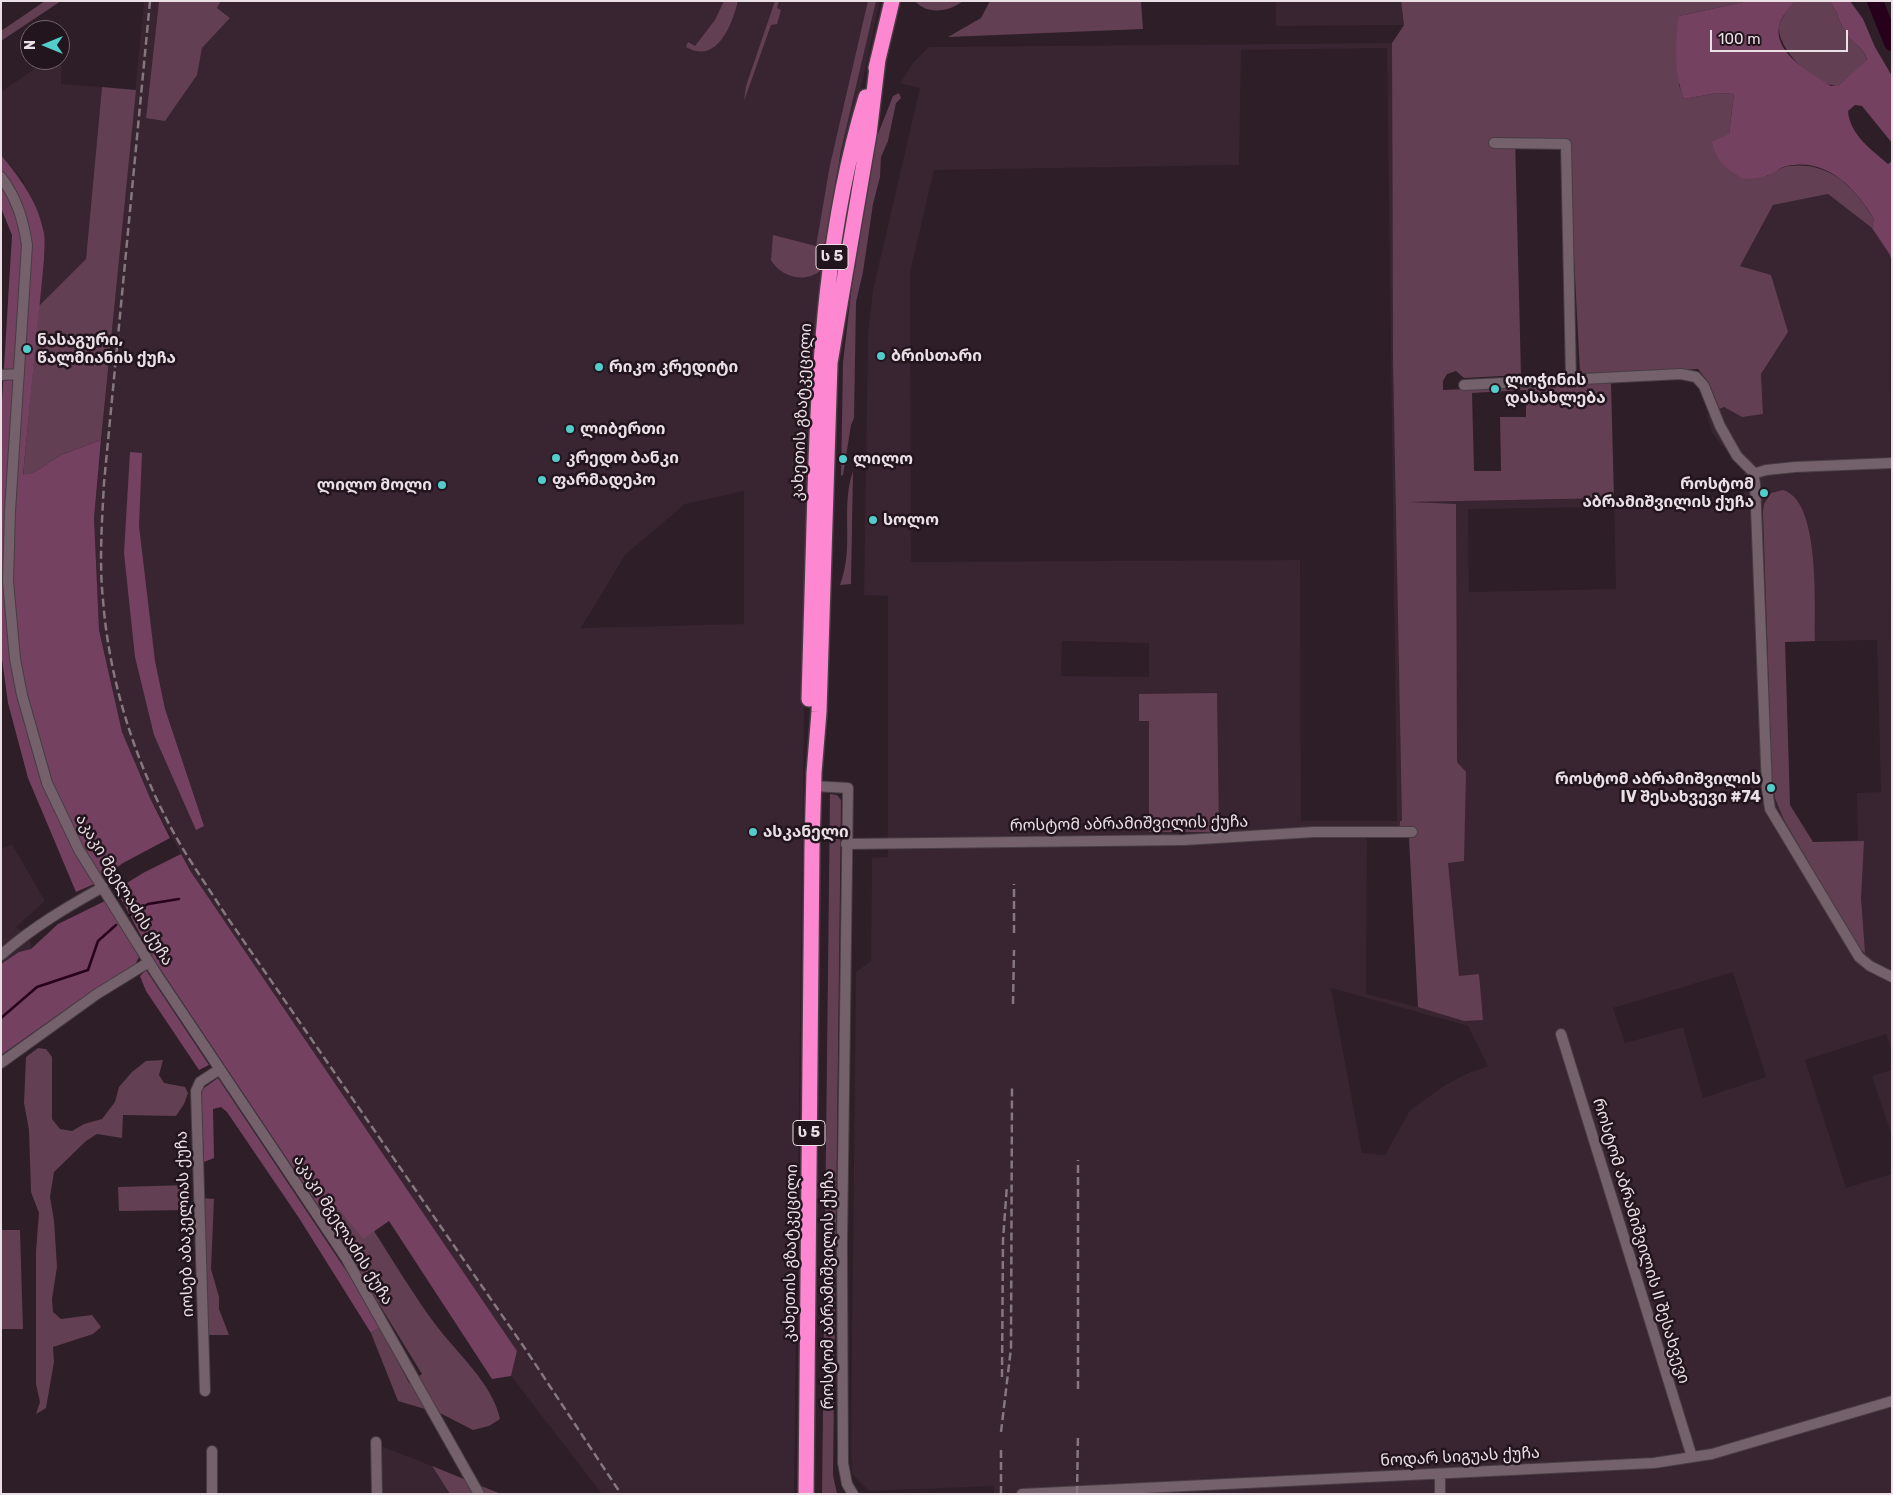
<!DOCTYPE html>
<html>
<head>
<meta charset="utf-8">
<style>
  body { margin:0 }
  #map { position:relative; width:1893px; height:1495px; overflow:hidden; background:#2d1e27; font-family:Rubik,sans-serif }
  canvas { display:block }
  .frame { position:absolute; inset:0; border:2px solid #eadfe5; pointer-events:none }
  .north { position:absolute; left:20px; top:20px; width:50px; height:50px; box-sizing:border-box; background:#23151d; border:1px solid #73666d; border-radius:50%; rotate:270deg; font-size:14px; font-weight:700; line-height:20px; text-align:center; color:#eadfe5 }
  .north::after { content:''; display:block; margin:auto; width:18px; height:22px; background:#53cdcb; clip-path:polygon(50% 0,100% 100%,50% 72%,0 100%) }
  .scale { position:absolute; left:1710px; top:30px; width:138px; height:22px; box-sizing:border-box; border:2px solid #eadfe5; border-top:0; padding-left:6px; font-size:15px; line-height:18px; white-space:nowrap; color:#eadfe5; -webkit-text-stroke:4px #23151d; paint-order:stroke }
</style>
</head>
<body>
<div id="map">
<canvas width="1893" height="1495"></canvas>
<div class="frame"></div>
<div class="north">N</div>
<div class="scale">100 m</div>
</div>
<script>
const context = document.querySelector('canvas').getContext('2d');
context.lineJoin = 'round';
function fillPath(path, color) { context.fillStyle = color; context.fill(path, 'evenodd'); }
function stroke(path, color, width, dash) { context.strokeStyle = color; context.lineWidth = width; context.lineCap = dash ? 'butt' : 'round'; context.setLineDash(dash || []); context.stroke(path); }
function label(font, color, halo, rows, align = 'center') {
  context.font = font + ' Rubik,"Noto Sans Georgian",sans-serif'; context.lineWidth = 5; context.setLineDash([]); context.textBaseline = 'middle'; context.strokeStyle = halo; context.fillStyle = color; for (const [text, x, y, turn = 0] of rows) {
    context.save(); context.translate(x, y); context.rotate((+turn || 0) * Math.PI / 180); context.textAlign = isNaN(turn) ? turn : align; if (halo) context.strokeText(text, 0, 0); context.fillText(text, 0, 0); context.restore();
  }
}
fillPath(new Path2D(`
  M144,1H159L146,117L197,75L202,48L230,18L217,8L221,1H880L839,191L817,327L807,479L794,1494H602L511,1376L517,1351L191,872L150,798L122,732L99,630L94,518ZM744,491V624L581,628L625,555L685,504Z
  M1276,1H1401L1404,25L1276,26Z
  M1392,43L1393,362L1397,502L1745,496L1744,472L1712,433L1707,415L1724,407L1742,417L1763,413L1761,374L1788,332L1739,266L1773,205L1828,194L1872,228L1890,255L1892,1051L1886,1034L1805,1060L1846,1188L1892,1174V1494H994V1486L869,1491L852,1474L851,1450L856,972L871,961L872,858L888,857V596L864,595L868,334L873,290L920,88L900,83L913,63L929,47ZM1387,48L1397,821H1301L1300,560L911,562L910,272L934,170L1239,165L1241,50ZM1614,507L1616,589L1469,592L1468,509ZM1877,640L1881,792L1857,793L1858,840L1813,842L1790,805L1785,642ZM1062,641L1149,643V677L1061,676ZM1367,835H1399L1409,838L1418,1007L1366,994ZM1733,972L1766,1077L1703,1098L1683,1027L1625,1043L1613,1008ZM1331,988L1468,1026L1488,1066L1466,1074L1444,1086L1410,1110L1385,1155L1362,1153Z
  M62,50L61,84L102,87L86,259L39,306L44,260V230L35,205L23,181L1,155V92L47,60H60Z
  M12,844L45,901L16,927L25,934L31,943V949L19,952L1,964V849Z
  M1892,1070V1136L1872,1076Z
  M376,1444L432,1466L450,1494L377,1493Z`), '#392431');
fillPath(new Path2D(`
  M45,1H61L1,41V31Z
  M159,1H221L217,8L230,18L202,48L197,75L165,121L146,118Z
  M724,1H738C732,25 717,65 686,47L688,42L695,46L715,20Z
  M775,1H779L777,8L781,10L777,24L771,25L744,101L746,86Z
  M868,1H876L841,150L820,271C804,284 780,276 771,260L773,235L816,246L830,165Z
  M915,1H963C949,12 927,15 915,1Z
  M990,1H1141L1143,29L948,37L981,18Z
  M1401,1H1748L1679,16V85L1684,99L1717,93L1734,94L1729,134L1767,176C1774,172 1782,167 1789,166C1830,161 1854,187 1874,219L1872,228L1828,194L1773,205L1740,266L1771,275L1788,332L1761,374L1763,414L1742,417L1724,407L1719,409L1709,383L1698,369L1595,375L1580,373L1568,142L1515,138L1521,375L1464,378L1456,371L1447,374L1443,381V390L1611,383L1614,498L1408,502L1456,504L1457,762L1466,772L1464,861L1448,863L1459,976L1479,974L1483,1020L1464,1021L1418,1007L1409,838L1399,834L1400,821H1402L1393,362L1392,43L1404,25ZM1526,390V417H1500L1501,471H1474L1472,393Z
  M1795,1H1830C1838,12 1840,26 1848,36C1855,45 1865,49 1867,61L1838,86C1816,86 1778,51 1779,27C1780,18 1790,8 1795,1Z
  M102,87L136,90L101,440L61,455L33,473L23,476L39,306L86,259Z
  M899,93L901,98L896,103L888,141L881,157L880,177L873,204L863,272L856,302L854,418L851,425L843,475L841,476L843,362L852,285L876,139L893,96Z
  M853,471L851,584L840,585C855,545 840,509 853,471Z
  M1783,490C1821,501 1814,607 1815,641L1785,642L1790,805L1813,842L1864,841L1861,898L1865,953L1859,948L1784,820L1775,798L1772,781L1763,512L1764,504L1771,493Z
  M1217,693L1219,832H1149V721H1139V694Z
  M830,794L837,795L841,800L833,1475L837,1494H822Z
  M38,1048L46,1049L52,1057V1119L60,1129L72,1131L84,1124L102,1119L115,1102L119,1087L132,1072L146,1061L163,1060L159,1075L164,1083L185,1087L188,1093L184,1104L176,1116L123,1115L122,1138L97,1134L86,1141L54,1172L50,1197L54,1220L57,1267L52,1299L53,1312L61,1319L92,1315L101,1327L93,1334L53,1347L54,1362L46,1408L36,1414L40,1402L36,1384V1251L39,1213L31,1192L29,1130L24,1103L26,1057Z
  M189,1185V1210L119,1211L118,1187Z
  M203,1198L214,1199L211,1269L219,1297V1309L229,1335H207Z
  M326,1206H337L363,1238L374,1231C394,1262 413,1294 435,1324C456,1352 493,1384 500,1419L489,1426L473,1430L442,1414L398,1401L371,1333L380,1327L409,1383L422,1374L322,1211Z
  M1,1230H20L23,1329H1Z
  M432,1466L501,1494H450Z`), '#633f54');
fillPath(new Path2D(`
  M1748,1H1795C1791,7 1784,14 1781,20C1768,51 1811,73 1831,86H1838L1867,60C1865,49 1855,45 1848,36C1840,26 1838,12 1830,1H1850L1863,19L1875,47L1892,76V143L1862,106L1855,105L1848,111C1850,135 1871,149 1888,164L1892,161V263L1890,255L1872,228L1874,219C1856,189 1827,157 1787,166C1780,167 1774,174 1766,176C1759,178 1751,178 1743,179C1726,168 1717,163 1712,142L1729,134L1734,94L1717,93L1684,99C1674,74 1675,42 1679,16Z
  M1,155C19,177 37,200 43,229C46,238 44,250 44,260L23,475L33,473L61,455L101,440L94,518L99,630L122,732L150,798L170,838L123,863L92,885L76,892L28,778L8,703L1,652V417L12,235L1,208Z
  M130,452L142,453L139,526L155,661L165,709L204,826L196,830L154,735L135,657L124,553Z
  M181,854L191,872L517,1351L511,1376L492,1379L389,1221L363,1239L337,1207L326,1206L322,1211L153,958L120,897L122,886L143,873Z
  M105,901L139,957L135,965L92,991L1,1055V964L19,952L31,949L58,924Z
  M146,970L209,1065L199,1070L146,991L140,976Z
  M218,1078L349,1275L380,1327L371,1333L299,1218L227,1112L221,1107L213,1109L214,1158L204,1162L201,1090Z`), '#744160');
stroke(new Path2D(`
  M130,915L148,904L179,899
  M1,1018L37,987L88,970L98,941L116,925`), '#27001b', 2.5);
stroke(new Path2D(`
  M1875,1L1892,43`), '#27001b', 16);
const minor = new Path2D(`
  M1494,143L1566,144L1571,379
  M1,177C17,199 23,219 27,245L10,511L8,581L15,659L22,695L47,783L79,850L157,975L346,1258L479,1494
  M1,375L19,374
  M1464,385L1681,374L1696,377L1704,386L1720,426L1737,456L1752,471L1755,483L1767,789L1770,809L1859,957L1870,966L1892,977
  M1753,474L1766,470L1795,467L1892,463
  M813,786L848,788L842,1244L843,1463L847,1484L853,1494
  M846,844L1185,840L1314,832H1412
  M1,955C33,927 67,907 103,887
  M1561,1034L1692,1457
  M1,1063L97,994L149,962
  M205,1391L196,1091L200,1082L220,1069
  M376,1442L377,1494
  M1440,1474V1494
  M212,1494V1451
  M1022,1494L1654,1463L1712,1454L1892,1401`);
const highway = new Path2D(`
  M876,68L892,1
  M809,699C811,630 813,560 815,491C819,358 827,224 866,97
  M806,1494L812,846L814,773L819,712L830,363L869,134L878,59`);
stroke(minor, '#483c43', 12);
stroke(highway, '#483c43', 18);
stroke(minor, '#74616b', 10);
stroke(highway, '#fd87d0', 15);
stroke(new Path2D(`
  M150,1L104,483C102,522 99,561 103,600C109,678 133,755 169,824C185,855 206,884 225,914L526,1350L621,1494
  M1014,933V884
  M1013,1004L1014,950
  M1002,1377L1003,1240L1007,1185
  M1078,1389V1160
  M1001,1432L1011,1348L1012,1088
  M1001,1450V1494
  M1077,1494L1078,1434`), '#84777e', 2.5, [8, 4]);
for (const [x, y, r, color] of [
  [27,349,5,"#53cdcb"],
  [881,356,5,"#53cdcb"],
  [599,367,5,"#53cdcb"],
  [1495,389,5,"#53cdcb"],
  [570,429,5,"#53cdcb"],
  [556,458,5,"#53cdcb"],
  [843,459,5,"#53cdcb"],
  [542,480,5,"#53cdcb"],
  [442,485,5,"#53cdcb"],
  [1764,493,5,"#53cdcb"],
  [873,520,5,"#53cdcb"],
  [1771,788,5,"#53cdcb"],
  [753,832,5,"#53cdcb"]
]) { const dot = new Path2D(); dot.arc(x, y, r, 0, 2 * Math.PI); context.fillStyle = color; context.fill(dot); stroke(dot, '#23151d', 2); }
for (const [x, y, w] of [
  [832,257,32],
  [809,1133,32]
]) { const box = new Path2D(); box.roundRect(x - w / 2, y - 12.5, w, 25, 4); context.fillStyle = '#23151d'; context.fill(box); stroke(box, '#eadfe5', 1); }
label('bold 15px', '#eadfe5', null, [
  ["ს 5",832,257],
  ["ს 5",809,1133]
]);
label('bold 16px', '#eadfe5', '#23151d', [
  ["ნასაგური,",37,340],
  ["წალმიანის ქუჩა",37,358],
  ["ბრისთარი",891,356],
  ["რიკო კრედიტი",609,367],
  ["ლოჭინის",1505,380],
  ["დასახლება",1505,398],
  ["ლიბერთი",580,429],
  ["კრედო ბანკი",566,458],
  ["ლილო",853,459],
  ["ფარმადეპო",552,480],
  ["როსტომ",1754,484,"right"],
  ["აბრამიშვილის ქუჩა",1754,502,"right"],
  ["ლილო მოლი",432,485,"right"],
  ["სოლო",883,520],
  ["როსტომ აბრამიშვილის",1761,779,"right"],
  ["IV შესახვევი #74",1761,797,"right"],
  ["ასკანელი",763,832]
], 'left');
label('16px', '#eadfe5', '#23151d', [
  ["კახეთის გზატკეცილი",802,412,-87],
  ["როსტომ აბრამიშვილის ქუჩა",1129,824,-1],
  ["აკაკი მგელაძის ქუჩა",124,890,59],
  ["იოსებ აბაკელიას ქუჩა",185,1224,-92],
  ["აკაკი მგელაძის ქუჩა",343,1230,58],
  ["როსტომ აბრამიშვილის II შესახვევი",1641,1241,73],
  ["კახეთის გზატკეცილი",791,1253,-89],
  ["როსტომ აბრამიშვილის ქუჩა",828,1290,-90],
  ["ნოდარ სიგუას ქუჩა",1460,1457,-3]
]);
</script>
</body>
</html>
